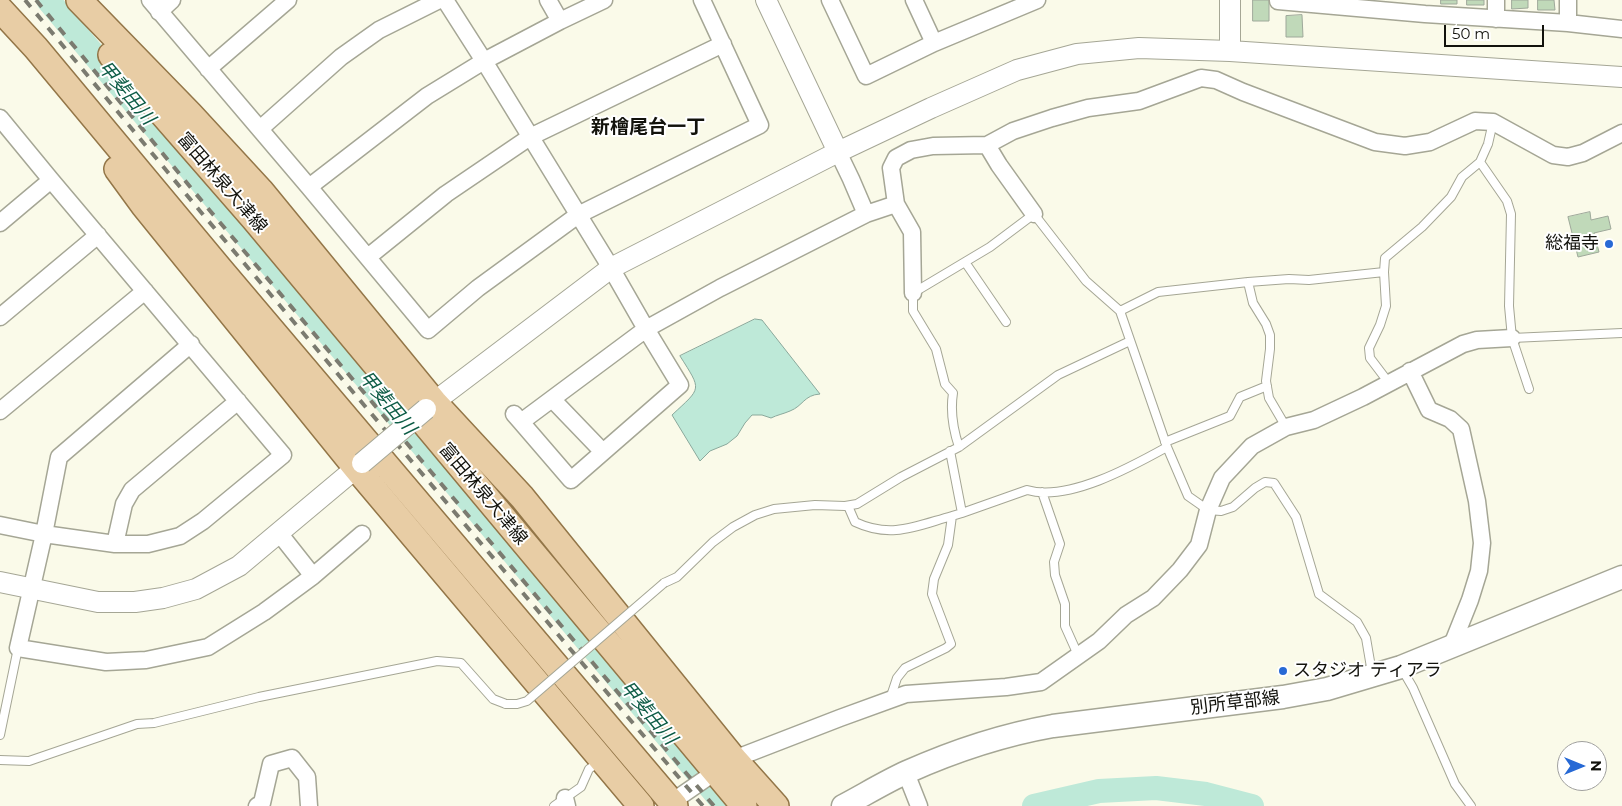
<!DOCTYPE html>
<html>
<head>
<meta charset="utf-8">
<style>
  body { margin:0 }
  #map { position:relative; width:1622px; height:806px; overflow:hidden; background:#fafae9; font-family:Montserrat,sans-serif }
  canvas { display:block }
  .north { position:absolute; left:1557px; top:741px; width:50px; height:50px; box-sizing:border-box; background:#fff; border:1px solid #a0a09e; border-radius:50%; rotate:90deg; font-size:14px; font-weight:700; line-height:20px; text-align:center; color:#12120c }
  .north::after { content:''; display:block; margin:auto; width:18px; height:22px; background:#2769d5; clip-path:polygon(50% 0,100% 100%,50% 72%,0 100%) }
  .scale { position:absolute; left:1444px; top:25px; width:100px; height:22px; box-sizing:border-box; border:2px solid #12120c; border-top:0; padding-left:6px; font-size:15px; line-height:18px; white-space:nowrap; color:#12120c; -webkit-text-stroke:4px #fff; paint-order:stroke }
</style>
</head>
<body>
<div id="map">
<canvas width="1622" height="806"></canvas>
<div class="north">N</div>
<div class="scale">50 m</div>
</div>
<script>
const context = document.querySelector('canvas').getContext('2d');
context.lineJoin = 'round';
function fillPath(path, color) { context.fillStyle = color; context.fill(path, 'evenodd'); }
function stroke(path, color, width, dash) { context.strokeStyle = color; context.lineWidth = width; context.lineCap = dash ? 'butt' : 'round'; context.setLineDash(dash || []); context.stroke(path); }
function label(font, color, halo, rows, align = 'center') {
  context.font = font + ' Montserrat,"Noto Sans JP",sans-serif'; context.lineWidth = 4; context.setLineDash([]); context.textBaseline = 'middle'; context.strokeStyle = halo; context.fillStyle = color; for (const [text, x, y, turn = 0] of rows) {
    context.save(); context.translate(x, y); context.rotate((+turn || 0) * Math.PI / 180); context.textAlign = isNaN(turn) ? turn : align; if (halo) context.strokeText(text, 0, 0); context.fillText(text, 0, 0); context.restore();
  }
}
const water = new Path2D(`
  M755,319L762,320L820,394C804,395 803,406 790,411C783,414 777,415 771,418L762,415H752L745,423L737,436L727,444L710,451L700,461L672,415C702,387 702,391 680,356Z`);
fillPath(water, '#bee9d8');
stroke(water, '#8aa89b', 1);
stroke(new Path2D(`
  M48,0L726,806
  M1034,806L1099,791L1156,788L1206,794L1252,806`), '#bee9d8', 24);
const building = new Path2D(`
  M1253,0H1269V21H1253Z
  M1441,0H1457V4H1441Z
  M1467,0H1484V5H1467Z
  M1512,0H1528V8L1512,9Z
  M1538,0H1554L1555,10H1538Z
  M1302,15L1303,37H1286V16Z
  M1590,212L1591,220L1608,216L1611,229L1594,233L1599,252L1578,257L1568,217Z`);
fillPath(building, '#c0d9b9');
stroke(building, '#9ea89a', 1);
const service = new Path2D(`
  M1480,162L1507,201L1511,214L1509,306L1512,338L1529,389
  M965,262L1006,322
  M1384,272L1386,306L1380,325L1369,348L1370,358L1389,383
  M1248,282L1253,303L1266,324L1270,335V349L1266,381L1269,398L1286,427
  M1120,311L1158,292L1248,282L1289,279L1309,280L1384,272L1385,258L1422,227L1451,197L1462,177L1480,162L1488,144L1493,122
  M1512,338L1622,333
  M1165,442L1230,416L1240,397L1267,386
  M959,447C953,429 950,412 953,393L945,384L936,349L913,311V293L990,247L1034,214L1086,281L1120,311L1167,447L1188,496L1208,510L1221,511L1233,507L1255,488L1265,482L1274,483L1296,517L1319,594L1357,622L1366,638L1372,673
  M1042,492L1060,544L1054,562L1055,575L1065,604V626L1078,655
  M848,506L855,522C891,539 916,526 952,516
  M962,513L1027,490C1068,502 1131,467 1167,447
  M664,583L677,577L713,542L733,527L755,515L774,509L815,505L845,506L857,504L901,477L959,447L1058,375L1130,341
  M1402,669L1413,688L1455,784L1471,806
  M890,699L897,678L905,668L946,648L951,644L932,594L934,579L948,545L952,516L962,513L950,451
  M0,735L18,648
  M0,760L29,761L137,724L154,723L259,697L437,661L461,663L493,699L506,704
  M554,806L581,787L589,769L599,762`);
const minor = new Path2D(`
  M150,0L309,187L428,330L478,288L578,215L760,125L702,0
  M445,0L484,61L611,268L646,329L720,288L866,214L896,204L891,168L896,158L911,150L933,146L987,145L1013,131L1052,118L1088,108L1139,101L1201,78L1216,80L1243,92L1375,142L1405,146L1430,142L1475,121L1493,122L1553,155L1568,157L1583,153L1622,133
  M548,0L560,21
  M830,0L866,76L934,43L1037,0
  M914,0L934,43
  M1278,0V1L1425,14L1568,23L1622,29
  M159,12L172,0
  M1496,19V0
  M1568,23V0
  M208,69L288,0
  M0,118L51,180L283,455L203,521L180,536L148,544H115L44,534L0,525
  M260,129L341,57L379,30L439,0
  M987,145L999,165L1034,214
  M838,152L851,179L866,214
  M309,187L427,96L484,61L560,21L604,0
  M896,204L912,232L913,293
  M0,223L51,180
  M368,257L446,194L530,137L723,44
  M0,317L98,235
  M191,344L59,457L44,534L18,648L106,662L146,660L208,647L264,612L313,576L362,534
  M1410,371L1429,410L1450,419L1461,429L1477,501L1482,543L1479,571L1470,600L1452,645
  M552,399L603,452
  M0,411L145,291
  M514,414L521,422L571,480L680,385L646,329L521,422
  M279,533L313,576
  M115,544L124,504L132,490L238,401
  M728,763L734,759L840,718L906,694L1006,687L1041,682L1099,641L1126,615L1153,598L1180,570L1199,545L1208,510L1222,478L1252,446L1286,427L1314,420L1363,397L1463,344L1477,340L1512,338
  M906,773L919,806
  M679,797L708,777
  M565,798L567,806
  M257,806L262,803L271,764L292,758L307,777L309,806`);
const tertiary = new Path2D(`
  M766,0L838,152
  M1230,0V51
  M426,409L434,402L611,268L838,152L931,108L1017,70L1077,54L1139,48L1230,51L1622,77
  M0,582L98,602H135L163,598L196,589L239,566L362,463`);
const secondary = new Path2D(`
  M843,806C864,795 885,782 907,772C954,751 1002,735 1053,726L1283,697L1327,689L1401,667L1622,577`);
const primary = new Path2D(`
  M79,0L190,114L261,191L434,402L522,497L734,759L776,806
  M0,9L36,48L220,269L675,806
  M111,55L254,219L744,806
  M117,169L144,206L356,468L641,806`);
stroke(service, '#a5a695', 10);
stroke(minor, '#a5a695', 19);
stroke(tertiary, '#a5a695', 22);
stroke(secondary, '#a5a695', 25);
stroke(primary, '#937648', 28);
stroke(service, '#fff', 8);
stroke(minor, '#fff', 16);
stroke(tertiary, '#fff', 20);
stroke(secondary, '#fff', 22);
stroke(primary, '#e8cda5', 25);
stroke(new Path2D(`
  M25,0L200,211L703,806
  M36,0L206,206L714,806`), '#7b7b70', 4, [9, 9]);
const serviceBridge = new Path2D(`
  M506,704H517L527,701L664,583`);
const tertiaryBridge = new Path2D(`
  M362,463L426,409`);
stroke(serviceBridge, '#a5a695', 10, []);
stroke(tertiaryBridge, '#a5a695', 22, []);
stroke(serviceBridge, '#fff', 8);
stroke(tertiaryBridge, '#fff', 20);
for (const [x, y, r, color] of [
  [1609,244,5,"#2769d5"],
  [1283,671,5,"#2769d5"]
]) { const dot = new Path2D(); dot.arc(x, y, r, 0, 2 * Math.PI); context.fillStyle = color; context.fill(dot); stroke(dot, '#fff', 2); }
label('18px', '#12120c', '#fff', [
  ["富田林泉大津線",222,183,49],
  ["富田林泉大津線",483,494,50],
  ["別所草部線",1235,703,-7]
]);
label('18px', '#12120c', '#fff', [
  ["総福寺",1599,244],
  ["スタジオ ティアラ",1293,671,"left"]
], 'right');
label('italic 19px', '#0d5c46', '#fff', [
  ["甲斐田川",126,93,50],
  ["甲斐田川",387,403,50],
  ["甲斐田川",648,713,50]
]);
label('bold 19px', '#12120c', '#fff', [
  ["新檜尾台一丁",648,127]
]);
</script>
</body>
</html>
